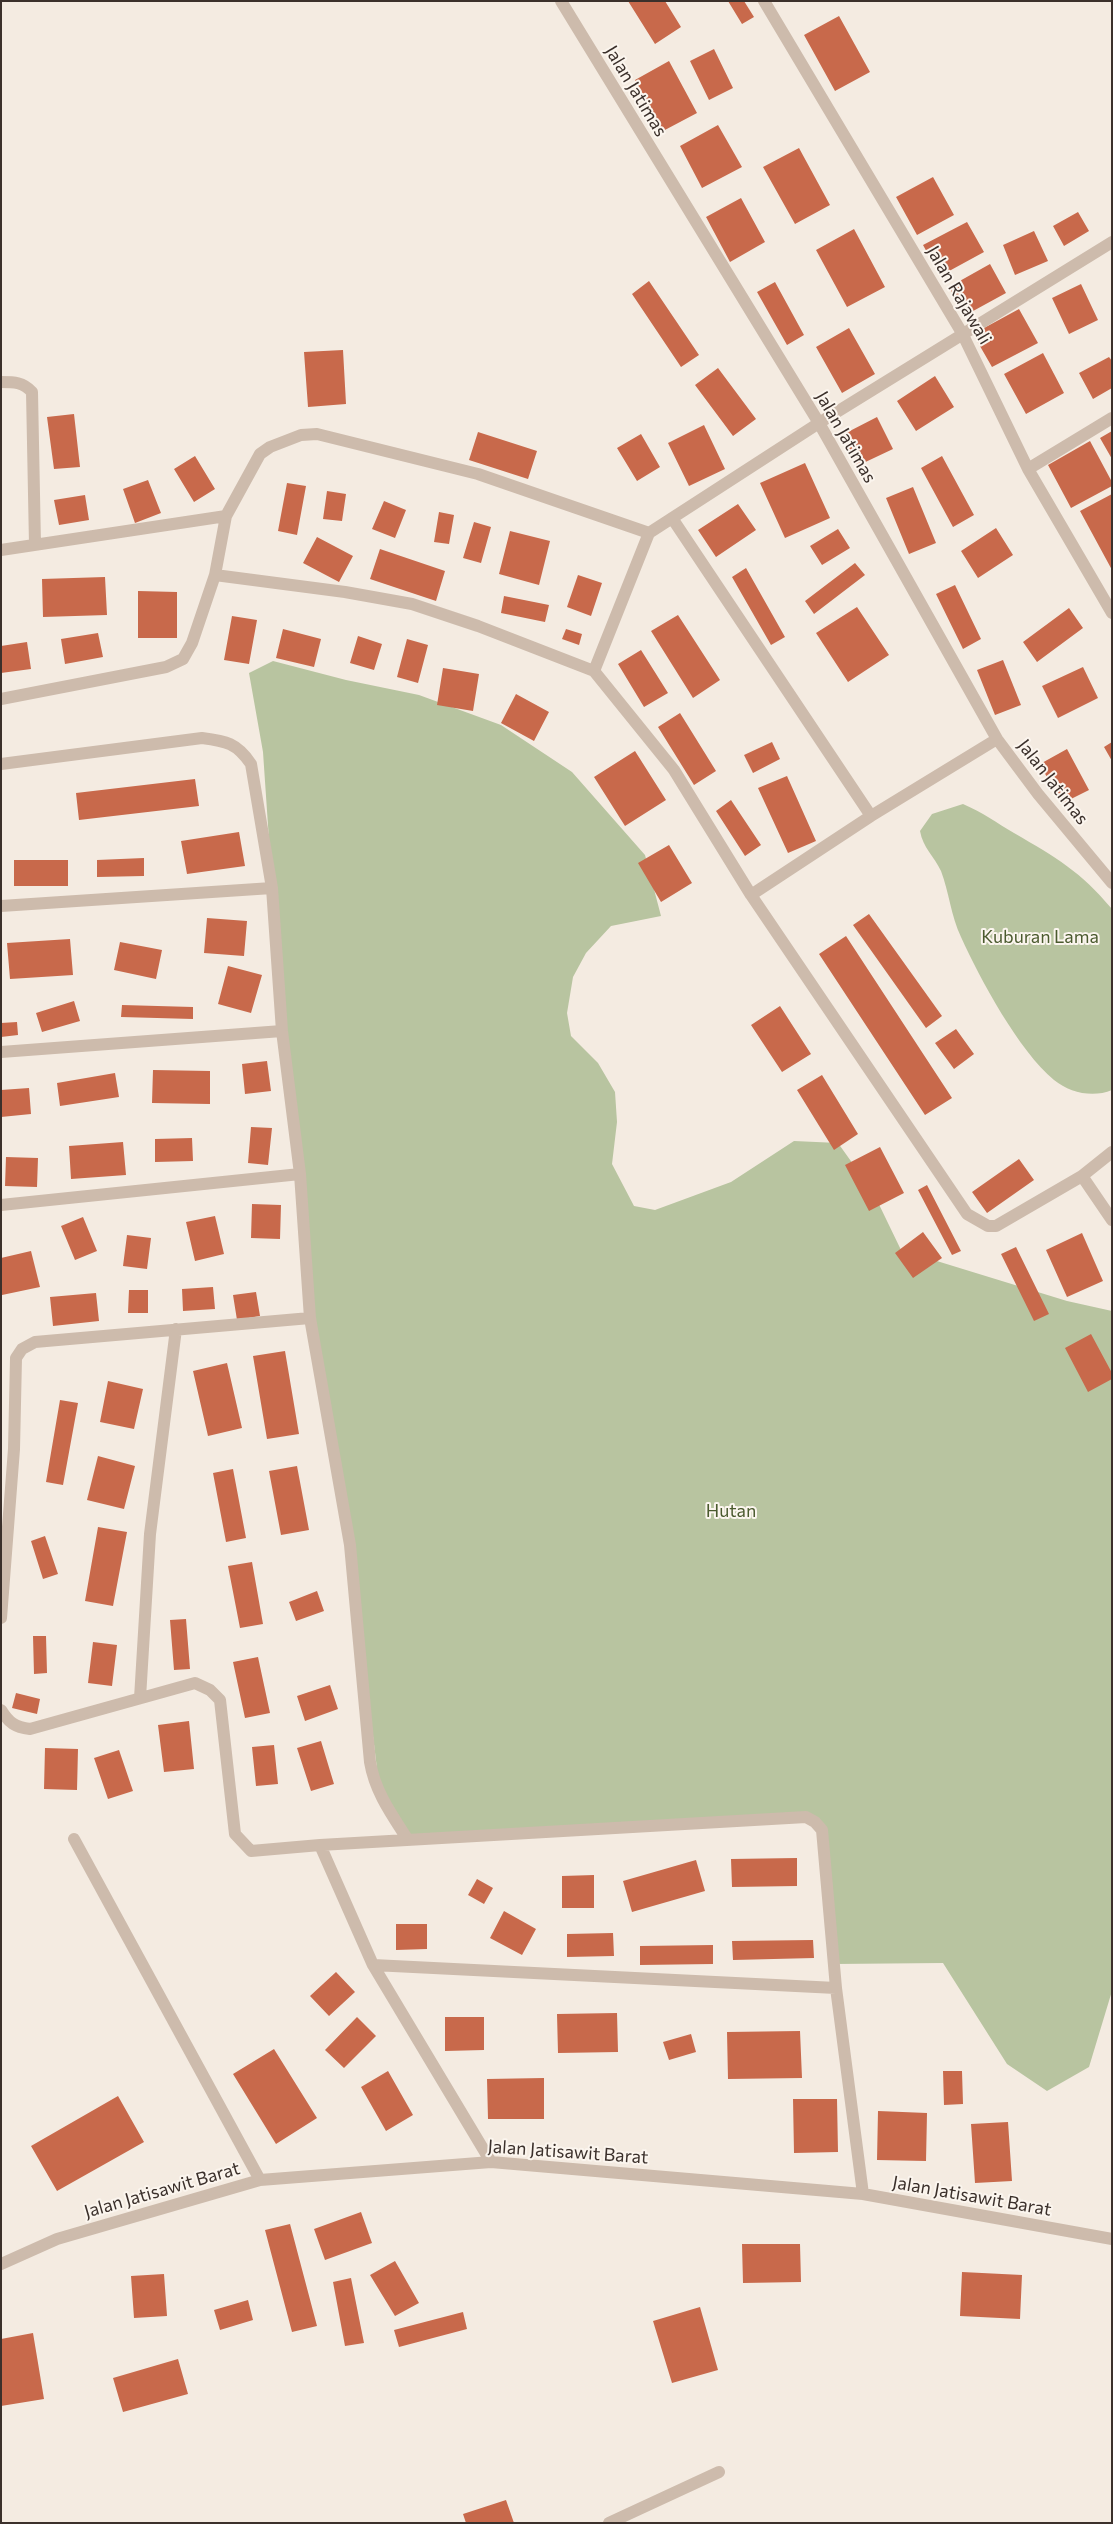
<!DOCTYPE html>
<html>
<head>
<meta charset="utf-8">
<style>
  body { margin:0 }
  #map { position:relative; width:1113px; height:2524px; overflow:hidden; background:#f4ebe1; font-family:Commissioner,sans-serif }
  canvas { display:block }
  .frame { position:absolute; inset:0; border:2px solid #3b302b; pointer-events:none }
</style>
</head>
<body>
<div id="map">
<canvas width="1113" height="2524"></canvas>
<div class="frame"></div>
</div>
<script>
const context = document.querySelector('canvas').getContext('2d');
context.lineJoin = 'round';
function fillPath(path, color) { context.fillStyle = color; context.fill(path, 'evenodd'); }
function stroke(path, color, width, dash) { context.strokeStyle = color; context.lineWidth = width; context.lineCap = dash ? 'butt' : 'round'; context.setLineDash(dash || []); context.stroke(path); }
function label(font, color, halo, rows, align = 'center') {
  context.font = font + ' Commissioner,sans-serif'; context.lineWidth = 4; context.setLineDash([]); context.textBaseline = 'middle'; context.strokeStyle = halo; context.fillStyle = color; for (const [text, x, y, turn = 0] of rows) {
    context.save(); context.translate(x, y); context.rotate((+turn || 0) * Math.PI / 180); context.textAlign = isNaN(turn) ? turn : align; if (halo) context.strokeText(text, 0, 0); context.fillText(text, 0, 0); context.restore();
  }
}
fillPath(new Path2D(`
  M273,661L346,680L419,695L501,725L572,772L645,855L661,916L611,926L586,953L573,977L567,1013L571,1036L598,1063L615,1092L617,1122L612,1164L634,1206L655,1210L731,1182L794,1141L838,1143L873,1192L901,1250L1067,1301L1112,1311V1991L1089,2067L1047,2091L1007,2064L943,1963L834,1964L822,1830L806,1817L408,1840L380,1794L350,1545L310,1318L282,1031L263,752L249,673Z
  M963,804C982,812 997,823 1014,833C1057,858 1080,871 1112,909V1090C1093,1098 1070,1093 1054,1080C1019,1051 980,979 961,937C951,916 949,892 941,871C934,856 923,848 920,831L932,814Z`), '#b8c4a0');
fillPath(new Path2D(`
  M628,1H665L681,27L655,44Z
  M728,1H744L754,17L742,24Z
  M839,16L870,72L835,91L804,35Z
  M714,49L733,88L709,100L690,61Z
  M669,61L697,113L663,131L635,80Z
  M718,125L742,167L702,188L680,146Z
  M799,148L830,205L795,224L763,167Z
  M933,177L954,215L917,235L896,197Z
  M741,198L765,242L730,262L706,217Z
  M1078,212L1089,231L1064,246L1053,226Z
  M967,222L984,252L940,276L923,245Z
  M854,229L885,287L847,307L816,250Z
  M1034,231L1048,261L1015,275L1003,245Z
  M990,264L1006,293L964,316L949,287Z
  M649,281L699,355L681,367L632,294Z
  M775,282L804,335L787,345L757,292Z
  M1081,284L1098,320L1069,334L1052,298Z
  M1019,309L1038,343L992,367L973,334Z
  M849,328L875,374L842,393L816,347Z
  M343,350L346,404L308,407L304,352Z
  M1043,353L1064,393L1026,414L1004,374Z
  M1109,357L1112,361V388L1093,399L1079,373Z
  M718,368L756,419L733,436L695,385Z
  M935,376L954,407L916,431L897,401Z
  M74,414L80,467L54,469L47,417Z
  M877,417L893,449L857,466L842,435Z
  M704,425L725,469L689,486L668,443Z
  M1112,431V459L1100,438Z
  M478,432L537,451L528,479L469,460Z
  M641,434L660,467L637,481L617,448Z
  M1090,441L1112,482V486L1071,508L1048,465Z
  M195,456L215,489L194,502L174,469Z
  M942,456L974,515L953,527L921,468Z
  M805,463L830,518L785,538L760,483Z
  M148,480L161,513L135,523L123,489Z
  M287,483L306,486L297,535L278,531Z
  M913,487L936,543L909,554L886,498Z
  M327,491L346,494L342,521L323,519Z
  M1112,494V570L1080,511Z
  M85,495L89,520L59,525L54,500Z
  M384,501L406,510L395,538L372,529Z
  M738,504L756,530L716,557L698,530Z
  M439,512L454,515L449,544L434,542Z
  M474,522L491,527L481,563L463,558Z
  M996,528L1013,555L978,578L961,551Z
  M838,529L850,548L822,565L810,546Z
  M510,531L550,541L539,585L499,574Z
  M317,537L353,556L339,582L303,563Z
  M380,549L445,571L436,601L370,579Z
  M855,563L865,575L814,614L805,601Z
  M746,568L785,637L771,645L732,577Z
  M578,575L602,583L591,616L567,607Z
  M105,577L107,615L43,617L42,579Z
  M955,585L981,639L963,649L936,594Z
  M138,591L177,592V638H138Z
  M504,596L549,605L545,622L501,613Z
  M857,607L889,655L848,682L816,633Z
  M1069,608L1083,628L1037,662L1023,642Z
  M678,615L720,680L693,698L651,631Z
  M232,616L257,620L249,664L224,660Z
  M283,629L321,639L314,667L276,658Z
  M566,629L582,634L579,645L562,639Z
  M98,633L103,657L65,664L61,639Z
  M358,636L382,644L374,670L350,663Z
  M407,639L428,645L418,683L397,677Z
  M27,642L31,669L1,673V646Z
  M641,650L668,693L644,707L618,664Z
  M1003,660L1021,705L995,715L977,670Z
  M1083,667L1098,698L1058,718L1042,686Z
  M443,668L479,674L473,711L437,705Z
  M516,694L549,712L534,741L501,723Z
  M680,713L716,771L694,785L658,727Z
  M772,742L780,759L753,773L744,755Z
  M1112,742V761L1104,747Z
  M1067,749L1089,790L1061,804L1040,764Z
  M635,751L666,800L625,826L594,777Z
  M787,776L816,841L788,853L758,788Z
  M195,779L199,806L79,820L76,793Z
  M731,800L761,845L745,856L716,811Z
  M239,832L245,866L187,874L181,841Z
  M669,845L692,883L661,902L638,863Z
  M144,858V876L97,877V860Z
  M14,860H68V886H14Z
  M869,914L942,1016L926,1028L853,925Z
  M207,918L247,921L244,956L204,953Z
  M846,936L952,1098L925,1115L819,954Z
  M70,939L73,975L10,979L7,943Z
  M120,942L162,950L156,979L114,970Z
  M228,966L262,975L251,1013L218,1004Z
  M74,1001L80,1021L42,1032L36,1013Z
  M122,1005L193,1007V1019L121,1017Z
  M780,1006L811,1054L782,1072L751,1025Z
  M17,1022L18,1035L1,1037V1023Z
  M956,1029L974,1054L954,1069L935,1043Z
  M267,1061L271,1091L245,1094L242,1064Z
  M153,1070L210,1071V1104L152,1103Z
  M115,1073L119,1097L60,1106L57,1083Z
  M822,1075L858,1134L834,1150L797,1090Z
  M29,1088L31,1114L1,1117V1090Z
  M251,1127L272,1128L268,1165L248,1163Z
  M192,1138L193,1161L155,1162V1139Z
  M123,1142L126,1175L71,1179L69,1146Z
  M880,1147L904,1193L869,1211L845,1165Z
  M6,1157L38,1158L37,1187L5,1186Z
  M1019,1159L1034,1180L987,1213L972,1192Z
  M927,1185L961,1251L952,1255L918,1190Z
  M252,1204L281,1205L280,1239L251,1238Z
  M215,1216L224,1254L195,1261L186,1222Z
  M83,1217L97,1251L75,1260L61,1226Z
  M923,1232L942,1258L913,1278L895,1253Z
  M1082,1233L1103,1281L1067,1297L1046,1250Z
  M127,1235L151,1238L147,1269L123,1266Z
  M1016,1247L1049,1314L1034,1321L1001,1254Z
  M31,1251L40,1287L2,1295L1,1258Z
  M213,1287L215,1309L183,1311L182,1289Z
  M129,1290H148V1313H128Z
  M256,1292L260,1316L237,1320L233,1295Z
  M96,1293L99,1321L53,1326L50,1297Z
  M1091,1334L1112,1373V1379L1088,1392L1065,1348Z
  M285,1351L299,1434L267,1439L253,1356Z
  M227,1363L242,1428L208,1436L193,1371Z
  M108,1381L143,1389L134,1429L100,1422Z
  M60,1400L78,1403L63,1485L46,1482Z
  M98,1456L135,1466L124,1509L87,1500Z
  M297,1466L309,1530L281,1535L269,1471Z
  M233,1469L246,1538L226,1542L213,1473Z
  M98,1527L127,1532L113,1606L85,1601Z
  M45,1536L58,1574L43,1579L31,1541Z
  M252,1562L263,1624L240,1628L228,1566Z
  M317,1591L324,1611L296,1621L289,1602Z
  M186,1619L190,1669L174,1670L170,1620Z
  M33,1636H46L47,1673L34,1674Z
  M93,1642L117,1645L112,1686L88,1683Z
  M258,1657L270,1713L245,1718L233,1662Z
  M330,1685L338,1709L305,1721L297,1696Z
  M16,1693L40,1699L37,1714L12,1708Z
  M189,1721L194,1769L164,1772L158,1725Z
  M321,1741L334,1784L311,1791L297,1748Z
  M274,1745L278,1784L256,1786L252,1747Z
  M45,1748L78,1749L77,1790L44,1789Z
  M119,1750L133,1791L108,1799L94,1758Z
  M797,1858V1886L732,1887L731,1859Z
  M696,1860L705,1891L632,1912L623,1881Z
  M594,1875V1908H562V1876Z
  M477,1879L493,1888L484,1904L468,1895Z
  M504,1911L536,1929L522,1955L490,1938Z
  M396,1924H427V1949L396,1950Z
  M613,1933L614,1956L567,1957V1934Z
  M813,1940L814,1958L733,1960L732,1941Z
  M713,1945V1964L640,1965V1946Z
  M336,1972L355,1992L329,2016L310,1996Z
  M617,2013L618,2052L558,2053L557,2014Z
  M357,2017L376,2036L344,2068L325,2050Z
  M445,2017H484V2050L445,2051Z
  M800,2031L802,2078L728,2079L727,2032Z
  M691,2034L696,2052L669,2060L663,2042Z
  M274,2049L317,2118L276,2144L233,2074Z
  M388,2071L413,2115L386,2131L361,2087Z
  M943,2071H962L963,2104L944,2105Z
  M544,2078V2119H488L487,2079Z
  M118,2096L144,2142L57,2191L31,2146Z
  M793,2099H837L838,2152L794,2153Z
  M878,2111L927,2113L926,2161L877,2160Z
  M1008,2122L1012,2181L975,2183L971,2124Z
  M361,2212L372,2243L325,2260L314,2229Z
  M290,2224L317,2326L292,2332L265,2230Z
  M742,2244H800L801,2282L743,2283Z
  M395,2261L419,2303L395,2316L370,2275Z
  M962,2272L1022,2275L1020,2319L960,2316Z
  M164,2274L167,2316L134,2318L131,2276Z
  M351,2278L364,2343L345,2346L333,2282Z
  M248,2300L253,2320L220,2330L214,2310Z
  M700,2307L718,2370L672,2383L653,2321Z
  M463,2312L467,2329L399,2347L394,2330Z
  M33,2333L44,2399L1,2406V2339Z
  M178,2359L188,2394L123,2412L113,2378Z
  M506,2500L514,2523H466L463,2514Z`), '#c8694b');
stroke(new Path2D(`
  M561,1L819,423L997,739L1038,794L1112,883
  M764,1L962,333L1028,469L1112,613
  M1,382C14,382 23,382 32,392L35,545
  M1028,469L1112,418
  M672,518L871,816
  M1,550L226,516
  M215,575L345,592L412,604L478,626L594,671L674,770L751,895L967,1214L988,1226H996L1082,1176L1112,1152
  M594,671L649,533L819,423L1112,242
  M1,699L166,667L183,659L192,643L215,575L226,516L260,454L270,447L301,435L317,434L478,474L649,533
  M1,764L202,738C226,741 237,743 251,764L272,888L282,1031L300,1174L310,1318L350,1545L370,1762C375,1792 392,1815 408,1840
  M751,895L871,816L997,739
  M1,906L272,888
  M1,1052L282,1031
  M1082,1176L1112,1220
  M1,1205L300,1174
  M1,1618L14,1449L16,1358L22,1349L35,1342L310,1318
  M140,1698L150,1534L176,1329
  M1,1710C9,1723 15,1727 30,1729L195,1683L210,1690L220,1700L235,1834L251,1851L320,1845L373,1965L491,2162
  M74,1839L260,2180
  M320,1845L806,1817L815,1822L822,1830L836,1988L863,2194
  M373,1965L836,1988
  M1,2264L57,2239L260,2180L491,2162L863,2194L1112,2239
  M609,2523L719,2472`), '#cdbbac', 12);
label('18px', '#3b302b', '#fbf5ee', [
  ["Jalan Jatimas",636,91,59],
  ["Jalan Rajawali",959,295,60],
  ["Jalan Jatimas",846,437,60],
  ["Jalan Jatimas",1053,782,52],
  ["Jalan Jatisawit Barat",568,2152,4],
  ["Jalan Jatisawit Barat",162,2190,-16],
  ["Jalan Jatisawit Barat",972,2196,10]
]);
label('18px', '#4a5a2e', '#fbf5ee', [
  ["Kuburan Lama",1040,937],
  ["Hutan",731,1511]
]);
</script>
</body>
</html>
